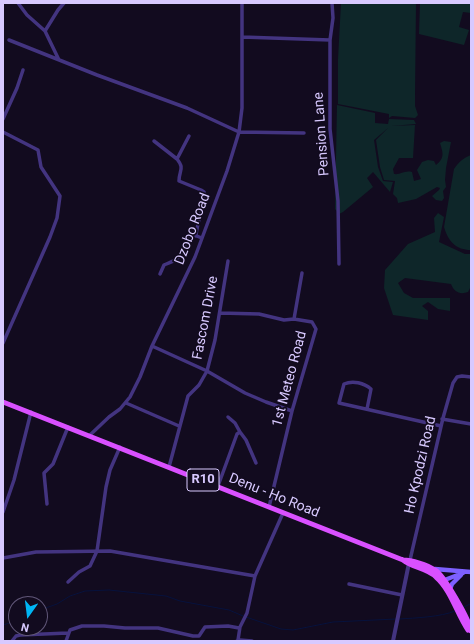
<!DOCTYPE html>
<html>
<head>
<meta charset="utf-8">
<style>
  body { margin:0 }
  #map { position:relative; width:474px; height:644px; overflow:hidden; background:#120b1f; font-family:Roboto,sans-serif }
  canvas { display:block }
  .frame { position:absolute; inset:0; border:4px solid #d8c9ff; pointer-events:none }
  .north { position:absolute; left:8px; top:596px; width:40px; height:40px; box-sizing:border-box; background:#120b1f; border:1px solid #615779; border-radius:50%; rotate:194deg; font-size:11px; font-weight:700; line-height:16px; text-align:center; color:#d8c9ff }
  .north::after { content:''; display:block; margin:auto; width:14px; height:18px; background:#00b5f4; clip-path:polygon(50% 0,100% 100%,50% 72%,0 100%) }
</style>
</head>
<body>
<div id="map">
<canvas width="474" height="644"></canvas>
<div class="frame"></div>
<div class="north">N</div>
</div>
<script>
const context = document.querySelector('canvas').getContext('2d');
context.lineJoin = 'round';
function fillPath(path, color) { context.fillStyle = color; context.fill(path, 'evenodd'); }
function stroke(path, color, width, dash) { context.strokeStyle = color; context.lineWidth = width; context.lineCap = dash ? 'butt' : 'round'; context.setLineDash(dash || []); context.stroke(path); }
function label(font, color, halo, rows, align = 'center') {
  context.font = font + ' Roboto,sans-serif'; context.lineWidth = 3.5; context.setLineDash([]); context.textBaseline = 'middle'; context.strokeStyle = halo; context.fillStyle = color; for (const [text, x, y, turn = 0] of rows) {
    context.save(); context.translate(x, y); context.rotate((+turn || 0) * Math.PI / 180); context.textAlign = isNaN(turn) ? turn : align; if (halo) context.strokeText(text, 0, 0); context.fillText(text, 0, 0); context.restore();
  }
}
fillPath(new Path2D(`
  M341,3H416L415,95V106L418,115L415,118L392,116L389,118V114L338,104V59Z
  M420,3H471V13L463,12L459,27L469,30L464,45L419,34Z
  M337,105L375,113V123L388,124L389,119L414,120L416,124L391,126L415,125L413,158H399L393,169L394,174C401,175 404,170 412,172L414,181L421,179L417,170L422,162L428,160L434,161L436,165C445,158 443,153 440,143L444,141L451,142L446,168L445,180L446,187L443,191L444,198L442,201L436,200L432,196L439,190L440,188L437,187L416,199L398,203L397,198L393,194L395,181L384,180L380,167L376,140L388,128L374,140L378,167L383,181L393,182L390,192L373,172L367,178L373,187L343,212L339,214L335,209Z
  M471,155V250C456,250 448,241 444,227L454,169C459,162 463,158 471,155Z
  M438,213L444,217L439,242L465,254H471V286L468,292C460,295 454,292 451,284L405,278L398,283L404,293L413,298H450V311L438,309L428,302L422,306L428,311V320L393,315L384,288L385,270L408,244L435,232L434,218Z`), '#0e2629');
stroke(new Path2D(`
  M464,607L470,604
  M40,610L57,604L70,596L85,591L109,590L166,596L180,601L229,610L243,616
  M246,617L281,629L293,630L333,622L396,619
  M399,619C415,618 441,617 455,611
  M3,625L16,621`), '#07123d', 1);
stroke(new Path2D(`
  M18,3L27,15L45,31L59,60
  M332,3L333,18L330,40V129L338,201L339,264
  M45,31L58,10L64,3
  M242,37L330,40
  M9,40L97,75L187,108L239,132L304,133
  M3,119L17,88L23,70
  M3,132L38,150L41,167L60,196L57,218L50,237L3,343
  M189,136L177,159C185,169 179,170 179,181L201,190L204,192C205,201 197,224 196,235
  M154,141L177,159
  M160,274L164,265C168,263 175,261 178,258C189,247 181,229 202,238
  M220,313L259,314L284,320L294,319
  M152,346L207,371L245,393L266,402L292,411
  M126,403L179,426
  M367,409L371,389C364,383 353,380 344,384L339,403L441,426
  M228,417L235,423L240,432
  M442,419L471,424
  M90,435L109,417L120,409L130,397L140,377L152,346L195,257L227,171L239,132L242,108V3
  M169,467L188,396L199,385L207,371L215,340L228,261
  M218,486L237,434L240,432L246,440L256,463
  M47,504L44,473L53,464L68,427
  M269,507L292,411L316,329L312,322L294,319L302,273
  M3,512L14,480L31,412
  M3,558L36,552L110,551L255,576L283,513
  M410,560L443,418L453,383L457,377L462,376L471,377
  M68,582L79,572L90,566L97,551L106,487L110,470L120,447
  M349,584L402,595
  M238,640L240,627L247,613L255,576
  M12,641L16,636L20,635L68,633
  M66,641L70,630L82,626H104L125,628H158L193,636H199L205,627L228,626L239,628
  M237,641L240,640L252,641`), '#433480', 3.5);
stroke(new Path2D(`
  M393,641L409,563`), '#433480', 4);
stroke(new Path2D(`
  M435,569L471,572
  M442,581L463,573
  M450,589L452,584L461,575`), '#7d60ff', 4.5);
stroke(new Path2D(`
  M3,402L403,560C412,560 427,565 435,570C444,575 470,621 471,631
  M403,560C413,568 427,568 436,577C451,590 457,614 468,630`), '#d950ff', 5);
for (const [x, y, w] of [
  [203,480,32]
]) { const box = new Path2D(); box.roundRect(x - w / 2, y - 11, w, 22, 3); context.fillStyle = '#120b1f'; context.fill(box); stroke(box, '#d8c9ff', 1); }
label('bold 13px', '#d8c9ff', null, [
  ["R10",203,480]
]);
label('14px', '#d8c9ff', '#120b1f', [
  ["Pension Lane",322,134,-94],
  ["Dzobo Road",193,229,-69],
  ["Fascom Drive",206,318,-79],
  ["1st Meteo Road",290,379,-75],
  ["Ho Kpodzi Road",421,465,-77],
  ["Denu - Ho Road",274,496,22]
]);
</script>
</body>
</html>
